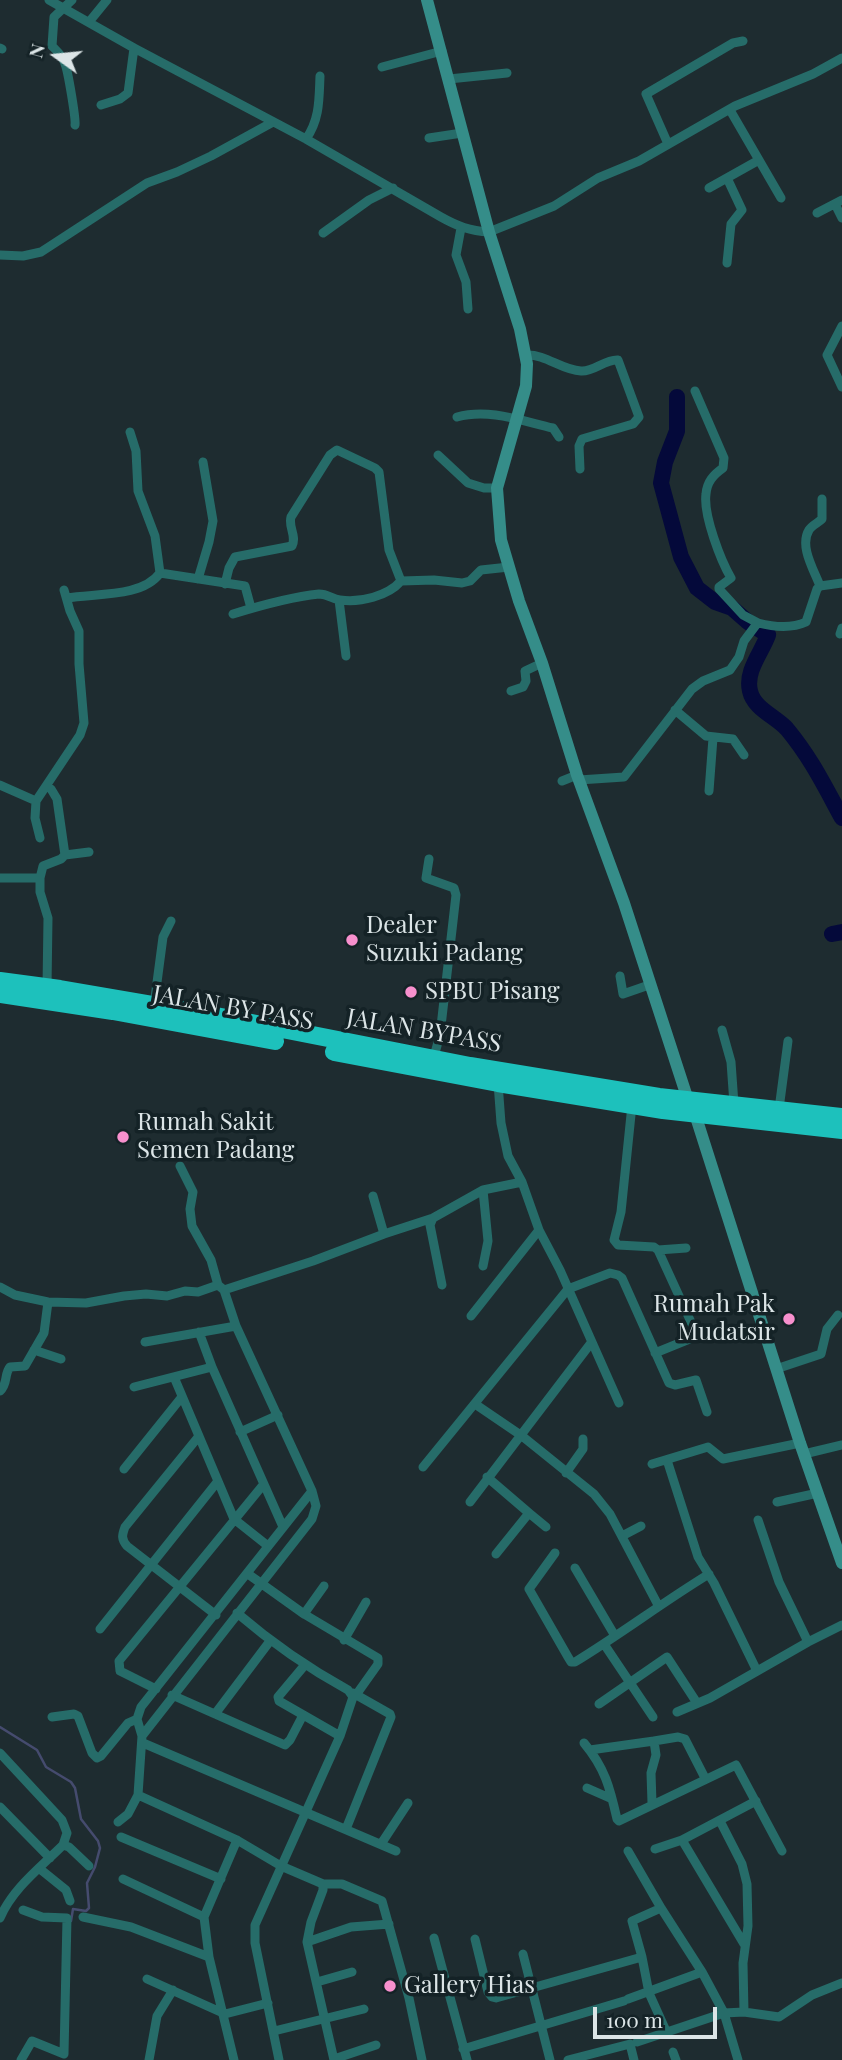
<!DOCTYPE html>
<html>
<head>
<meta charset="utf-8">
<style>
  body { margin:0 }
  #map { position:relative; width:842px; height:2060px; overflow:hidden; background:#1e2c30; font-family:"Playfair Display",serif }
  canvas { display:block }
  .north { position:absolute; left:21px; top:21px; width:70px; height:70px; -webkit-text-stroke:5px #142226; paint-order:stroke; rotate:285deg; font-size:19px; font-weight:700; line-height:28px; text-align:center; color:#dce5e7 }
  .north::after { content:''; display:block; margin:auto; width:24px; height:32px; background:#dce5e7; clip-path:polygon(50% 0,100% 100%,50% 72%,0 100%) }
  .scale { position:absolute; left:593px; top:2007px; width:124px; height:32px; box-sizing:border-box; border:4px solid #dce5e7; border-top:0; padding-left:9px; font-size:21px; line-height:24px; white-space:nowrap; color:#dce5e7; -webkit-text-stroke:5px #142226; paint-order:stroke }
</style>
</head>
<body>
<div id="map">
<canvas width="842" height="2060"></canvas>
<div class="north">N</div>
<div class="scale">100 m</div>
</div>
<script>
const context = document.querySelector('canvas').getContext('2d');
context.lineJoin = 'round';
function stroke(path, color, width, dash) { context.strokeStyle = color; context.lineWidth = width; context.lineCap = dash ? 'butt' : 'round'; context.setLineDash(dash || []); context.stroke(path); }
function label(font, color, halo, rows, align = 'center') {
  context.font = font + ' "Playfair Display",serif'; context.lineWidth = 7; context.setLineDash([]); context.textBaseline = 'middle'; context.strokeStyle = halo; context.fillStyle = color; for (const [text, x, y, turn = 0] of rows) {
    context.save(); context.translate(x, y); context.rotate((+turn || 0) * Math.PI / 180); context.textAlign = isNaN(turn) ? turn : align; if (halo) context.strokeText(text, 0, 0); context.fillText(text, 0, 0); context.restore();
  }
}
stroke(new Path2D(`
  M0,1727L37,1750L46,1767L71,1782L75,1788L81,1819L98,1841L100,1848L95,1867L87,1883L89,1908L86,1911L73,1909L71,1921`), '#454b6e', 2.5);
stroke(new Path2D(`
  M677,397V431L665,462L661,483L681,557L697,588L715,602L732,608L748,622L768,635C762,652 745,671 750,691C754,709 775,716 787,729C811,758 824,785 842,818
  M832,934L842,932`), '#04093a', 16);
stroke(new Path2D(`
  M49,0L134,48L306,139L441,217C457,226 470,231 489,232L554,206L598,178L639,161L735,106L813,74L842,58
  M72,0L54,17L52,46C57,51 63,56 65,64C68,71 76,119 75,125
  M89,22L107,0
  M0,48L2,49
  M382,67L442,51
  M449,79L507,73
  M101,105L120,99L128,93L134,48
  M730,110L781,198
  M429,138L462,133
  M306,139C320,119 319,99 320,76
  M668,144L646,94L733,43L743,41
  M727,178L742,210L731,224L727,263
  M709,188L759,160
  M835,204L842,218
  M817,213L842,200
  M461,228L456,255L466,282L468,309
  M323,233L369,200L393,188
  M0,255L23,256L41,252L147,183L177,172L211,156L273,122
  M842,326L827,355L842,387
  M526,355C546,354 561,370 581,371C594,372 605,359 618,360L639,417L633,424L582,439L579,446L580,469
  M695,391L724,458L723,468C713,475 707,482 706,494C703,515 721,561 731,578L719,587V589L743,615L758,623
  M457,417C489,408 522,421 553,428L559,437
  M130,432L136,451L138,491L155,536L160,573
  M438,455L468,483L484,488H497
  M198,579L209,542L213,521L203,462
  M225,584L229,568L235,557L292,546C297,536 288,527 291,517L330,455L337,450L375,468L379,472L389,550L401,581
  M820,586C814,570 799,546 809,530C812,525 818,523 822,519V499
  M67,598C94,593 142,598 160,573L245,586L251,608
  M339,600L346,656
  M233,614C262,605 290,597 319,594C328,594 332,599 340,600C360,603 388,596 401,581L434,580L462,583L470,581L481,570L509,567
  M840,634L842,628
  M511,691L523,687L526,681L525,671L542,663
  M675,710L706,736L733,739L744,755
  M579,780L624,777L692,689L703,681L730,670L739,657L744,641L756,625L758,623C774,627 791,629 806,622L817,589L820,586L842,583
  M562,781L577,775
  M0,785L36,801
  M709,791L713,738
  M40,838L35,818L36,801L80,735L84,723L79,664V631L70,611L64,590
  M65,855L89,852
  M429,859L426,878L454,888L456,895L440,1035L433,1060
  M0,878H40
  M620,976L623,994L649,985
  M47,987L48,918L40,892V878L43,866L61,859L65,855L57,799L51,789
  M154,1005L163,937L171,921
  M722,1030L731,1062L734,1104
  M498,1083L501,1123L508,1156L522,1182L539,1230L560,1270L619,1403
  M632,1105L621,1212L614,1240L618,1245L654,1247L658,1250L696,1333L692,1338L655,1353
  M779,1109L788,1041
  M180,1166L193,1192L190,1209L192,1226L211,1260L218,1285
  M483,1190L488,1241L483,1266
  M373,1196L384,1234L433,1218
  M658,1250L686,1248
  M442,1285L430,1225L433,1218L483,1190L522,1182
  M0,1287L15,1295L48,1302L86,1303L124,1296L146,1294L167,1296L185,1291L198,1292L218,1285L224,1290L236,1326L312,1491L316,1506L312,1519L142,1736L138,1795L237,1840L281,1866L323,1884V1890L311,1922L307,1942L334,2060
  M224,1290L313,1261L384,1234
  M471,1316L539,1230
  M199,1332L212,1367L283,1527
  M145,1342L236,1326
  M34,1350L61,1359
  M776,1369L821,1354L827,1329L838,1315
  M174,1377L234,1519L268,1546
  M134,1387L212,1367
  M0,1391C8,1384 4,1374 10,1367L25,1366L44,1333L48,1302
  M475,1404L522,1436L594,1494L610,1514L658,1605
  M240,1432L278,1415
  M199,1436L125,1527C122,1535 121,1539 127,1546L216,1615
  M804,1454L842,1445
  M667,1460L698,1557L714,1583L757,1671
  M652,1464L708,1447L723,1459L800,1443
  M423,1467L568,1289L610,1273L618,1275L622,1278L669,1383L675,1385L696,1380L707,1412
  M124,1469L181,1398
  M566,1473L583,1449V1439
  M487,1477L529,1513L496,1554
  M470,1502L591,1343
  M777,1502L818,1493
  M529,1513L546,1527
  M758,1520L779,1582L808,1642L842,1625
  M622,1536L641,1526
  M555,1553L529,1589L568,1657L571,1662H575C621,1634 663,1602 709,1574
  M575,1568L615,1636
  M248,1574L304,1614L378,1658V1664L356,1695
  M237,1613C272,1643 308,1668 348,1690L353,1697L340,1736L255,1925V1943L279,2060
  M304,1614L324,1586
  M100,1629L218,1481
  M344,1640L366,1602
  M604,1644L653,1717
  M304,1666L278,1697L279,1701L340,1736
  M156,1689L120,1671L119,1661L263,1485
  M172,1695L285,1745L290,1740L302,1717
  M599,1704L667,1657L697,1703
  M677,1712L710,1698L808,1642
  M215,1714L270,1641
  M52,1717L74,1714L78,1716L92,1753L97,1758L101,1756L128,1723L137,1719
  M142,1736L137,1719L141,1707L312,1491
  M143,1743L396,1851
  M584,1743C605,1768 610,1788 617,1819L619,1821L736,1765L782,1851
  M590,1750L654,1741
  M0,1753L62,1820L67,1833L63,1845
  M587,1788L612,1799
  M652,1803L651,1773L656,1755L654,1741L678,1737L685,1739L705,1778
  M0,1807L50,1858
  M720,1821L742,1864L747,1884L748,1926L743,1963L744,2012
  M118,1822L128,1814L138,1795
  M346,1829L391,1717L390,1714L353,1693
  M121,1837L221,1879
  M682,1840L744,1944
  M381,1844L408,1803
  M655,1849L682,1840L756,1801
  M628,1851L661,1908L632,1921L642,1957
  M40,1869L66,1890L70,1901
  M123,1879L204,1917
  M323,1884H342L382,1901L409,1998L422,2060
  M83,1917L131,1927L209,1957
  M0,1918C13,1888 40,1868 63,1845L69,1847L89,1866
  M434,1938L467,2060
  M475,1939L488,1992L492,1997L496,1998L642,1957L649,1993L667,2033
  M307,1942L351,1927L389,1924
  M523,1954L550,2060
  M147,1979L225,2014L268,2003
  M317,1982L352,1972
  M628,1999L702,1972L661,1908
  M274,2031L364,2009
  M637,2042L724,2013L702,1972
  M463,2049L624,2001
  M673,2052L676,2060
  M334,2059L376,2045
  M21,2060L32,2041L64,2054L67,1918L42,1917L23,1910
  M149,2060L157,2016L173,1990
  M234,2060L209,1957L204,1917L237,1840
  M568,2060L630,2044L634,2060
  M738,2060L724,2013L744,2012L779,2017L812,1995L842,1983`), '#266c69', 9);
stroke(new Path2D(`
  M427,0L489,232L520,329L527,364L526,386L497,488L501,540L519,601L542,663L577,775L624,903L688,1100L695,1114L800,1443L842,1563`), '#358d89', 12);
stroke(new Path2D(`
  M0,981L60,989L206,1014L470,1066L659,1097L842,1117
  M0,994L113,1011L275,1041
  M334,1052L498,1083L663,1110L842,1130`), '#1dc1bc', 18);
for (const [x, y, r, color] of [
  [352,940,7,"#f790cd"],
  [411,992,7,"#f790cd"],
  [123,1137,7,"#f790cd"],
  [789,1319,7,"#f790cd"],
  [390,1986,7,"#f790cd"]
]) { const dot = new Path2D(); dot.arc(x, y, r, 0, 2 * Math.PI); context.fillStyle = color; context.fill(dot); stroke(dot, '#142226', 2.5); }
label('24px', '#dce5e7', '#142226', [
  ["Dealer",366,926],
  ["Suzuki Padang",366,954],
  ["SPBU Pisang",425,992],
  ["Rumah Sakit",137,1123],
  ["Semen Padang",137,1151],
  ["Rumah Pak",775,1305,"right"],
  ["Mudatsir",775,1333,"right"],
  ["Gallery Hias",404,1986]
], 'left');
label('24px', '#dce5e7', '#142226', [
  ["JALAN BY PASS",233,1008,10],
  ["JALAN BYPASS",424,1031,10]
]);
</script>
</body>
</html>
